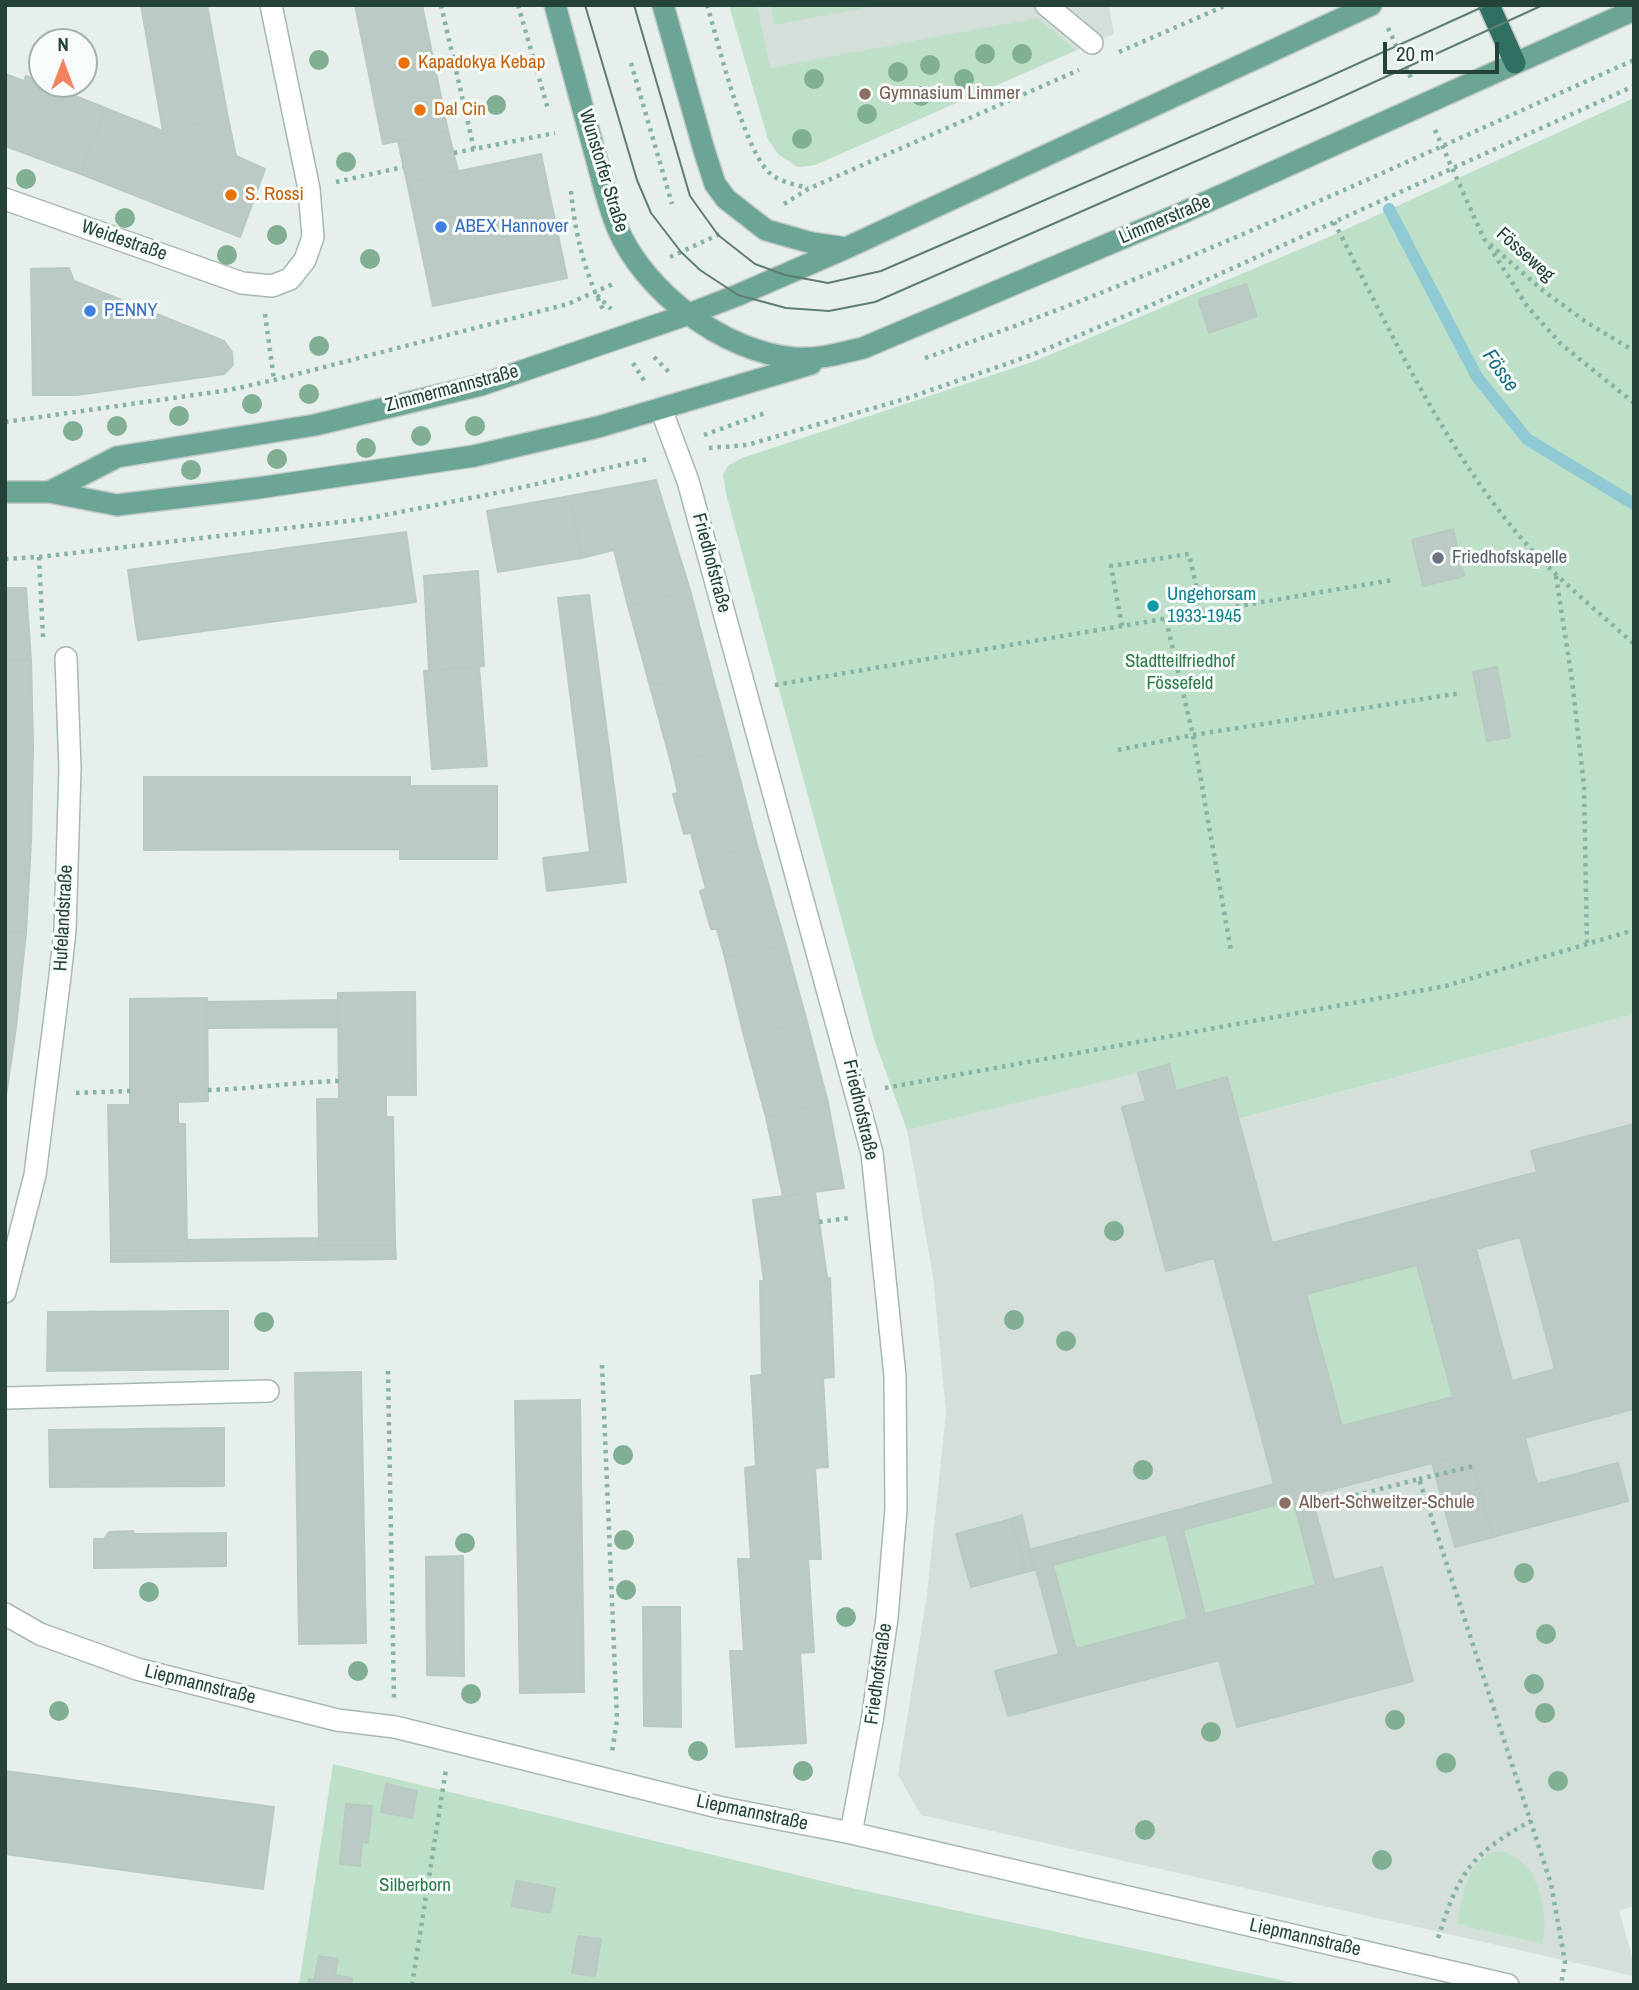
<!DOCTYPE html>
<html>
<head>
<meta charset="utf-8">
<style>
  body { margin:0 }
  #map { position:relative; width:1639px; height:1990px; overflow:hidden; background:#e6efeb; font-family:"Archivo Narrow",sans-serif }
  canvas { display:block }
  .frame { position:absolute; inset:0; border:7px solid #24423a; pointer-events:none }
  .north { position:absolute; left:28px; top:28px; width:70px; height:70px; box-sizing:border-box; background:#f7fbf9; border:2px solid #a3b1ad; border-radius:50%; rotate:0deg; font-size:19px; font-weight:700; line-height:28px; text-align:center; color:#24423a }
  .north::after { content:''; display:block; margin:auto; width:24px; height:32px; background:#f4845f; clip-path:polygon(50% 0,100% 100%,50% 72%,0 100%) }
  .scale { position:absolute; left:1383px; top:42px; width:116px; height:32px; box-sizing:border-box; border:4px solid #24423a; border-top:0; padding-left:9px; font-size:21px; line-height:24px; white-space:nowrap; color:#24423a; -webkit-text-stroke:5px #f7fbf9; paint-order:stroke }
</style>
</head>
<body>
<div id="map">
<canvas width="1639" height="1990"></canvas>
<div class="frame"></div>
<div class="north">N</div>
<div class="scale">20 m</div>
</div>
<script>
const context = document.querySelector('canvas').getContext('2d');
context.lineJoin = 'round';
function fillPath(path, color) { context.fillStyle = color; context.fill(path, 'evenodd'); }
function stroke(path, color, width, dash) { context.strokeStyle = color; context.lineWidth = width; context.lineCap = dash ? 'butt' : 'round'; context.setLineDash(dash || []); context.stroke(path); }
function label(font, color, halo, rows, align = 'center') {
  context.font = font + ' "Archivo Narrow",sans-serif'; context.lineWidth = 6; context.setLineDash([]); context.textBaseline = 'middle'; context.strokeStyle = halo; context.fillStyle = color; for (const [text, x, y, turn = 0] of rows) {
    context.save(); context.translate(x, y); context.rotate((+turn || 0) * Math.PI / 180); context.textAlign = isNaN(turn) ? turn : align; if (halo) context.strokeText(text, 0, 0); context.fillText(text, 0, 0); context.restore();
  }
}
fillPath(new Path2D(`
  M729,5H1109L1114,34L815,165L798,167L778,154L768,139Z
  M1634,1014V1906L1619,1911L1634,1963V1976L921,1815L898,1775L927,1594L946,1412L933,1276L907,1130L1169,1064L1227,1077L1239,1119Z`), '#d4dfda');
fillPath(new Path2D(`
  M729,5H757L770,68L1037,18L1076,50L815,165L798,167L778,154L768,139Z
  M771,5H879L774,25Z
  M1634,98V1014L1238,1119L1227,1078L1176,1091L1169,1065L907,1130L874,1039L726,494L723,474L729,465L742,458L1035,361L1329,237ZM1246,283L1258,315L1208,333L1197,300Z
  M1417,1265L1453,1397L1342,1426L1306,1294Z
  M1293,1500L1316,1585L1205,1614L1183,1530Z
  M1166,1534L1188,1619L1076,1649L1053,1565Z
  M333,1764L847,1887L1304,1985H299Z
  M1498,1851C1538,1855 1549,1912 1543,1944L1457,1924C1462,1899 1467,1857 1498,1851Z`), '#bfe0c8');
stroke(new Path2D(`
  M1389,209L1477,377L1527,439L1634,504`), '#8ec9d4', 12);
const building = new Path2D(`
  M141,5H207L228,118L163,131Z
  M355,5H422L448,131L383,144Z
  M5,74L24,81L26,76L105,108L81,174L5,146Z
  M105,108L163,131L228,118L236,156L265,169L240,237L81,174Z
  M448,131L458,171L407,182L398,141Z
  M541,154L567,278L433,306L407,182Z
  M69,268L74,281L224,341L232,352L233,365L224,374L77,395H33L31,269Z
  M1246,284L1257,316L1209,333L1198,300Z
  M656,480L690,590L628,606L614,550L581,558L570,496Z
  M570,496L581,558L498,572L487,511Z
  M1453,529L1464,576L1423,586L1412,540Z
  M406,532L416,602L138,640L128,570Z
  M478,571L484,666L429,670L424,576Z
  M5,588H26L31,660L5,661Z
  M690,590L711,670L650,686L628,606Z
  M589,595L622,848L590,852L558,598Z
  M31,660L33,746H5V661Z
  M479,667L487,766L432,769L424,671Z
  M1497,667L1510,737L1487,741L1473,672Z
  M711,670L732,748L671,763L650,686Z
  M5,746H33L31,842L26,933L5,931Z
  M732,748L757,845L698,860L691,833L684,834L673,794L678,793L671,763Z
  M144,777H410V786H497V859H400V849L144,850Z
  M757,845L786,945L725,958L717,929H711L700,891L706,889L698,860Z
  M622,848L626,882L547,891L543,858Z
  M5,931L26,933L16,1027L5,1025Z
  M786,945L807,1022L744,1036L725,958Z
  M415,992L416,1095H386V1117H393L395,1245H319L317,1099H339L338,993Z
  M207,998L208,1101L178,1102V1124H185L187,1251H111L108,1105H130V999Z
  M338,1000V1027L207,1028V1002Z
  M807,1022L828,1103L766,1117L744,1036Z
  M5,1025L16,1027L5,1103Z
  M1169,1064L1176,1091L1227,1077L1272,1243L1537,1172L1531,1151L1634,1124V1409L1525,1438L1537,1484L1618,1463L1628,1501L1493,1537L1470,1453L1311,1495L1334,1580L1382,1567L1413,1681L1237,1727L1219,1660L1008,1716L995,1671L1059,1654L1036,1569L1034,1570L1029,1550L1274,1484L1214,1258L1166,1271L1122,1107L1146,1101L1138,1073ZM1520,1237L1555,1369L1512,1381L1476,1249ZM1417,1265L1453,1397L1342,1426L1306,1294ZM1293,1500L1316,1585L1205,1614L1183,1530ZM1166,1534L1188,1619L1076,1649L1053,1565Z
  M828,1103L844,1188L783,1196L766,1117Z
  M815,1192L827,1278L764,1281L753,1200Z
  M319,1238V1245H395L396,1259L111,1262V1251H187V1240Z
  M830,1278L834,1377L823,1378L828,1467L815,1468L821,1559H808L814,1652L800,1653L806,1743L736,1747L730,1651H744L738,1559H751L745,1468L756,1466L751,1376L762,1375L760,1281Z
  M228,1311V1369L47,1371L48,1312Z
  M361,1372L366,1643L299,1644L295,1373Z
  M580,1400L584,1692L520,1693L515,1401Z
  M224,1428V1486L50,1487L49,1430Z
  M1470,1453L1493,1537L1455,1547L1432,1463Z
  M1022,1515L1034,1570L1026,1572L1011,1519Z
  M1011,1519L1026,1572L971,1587L956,1534Z
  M133,1531L134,1534L226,1533V1566L94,1568V1539H104L109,1532Z
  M463,1556L464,1676L427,1675L426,1557Z
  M643,1607H680L681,1727L644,1726Z
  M5,1771L274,1807L263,1889L5,1854Z
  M386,1784L417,1791L412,1818L381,1812Z
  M346,1804L372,1806L368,1843L362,1842L360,1866L340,1864Z
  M516,1881L555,1888L550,1913L512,1906Z
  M578,1936L601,1939L595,1976L572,1973Z
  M319,1956L338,1959L335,1975L352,1978L351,1985H308L309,1979L314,1980Z`);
fillPath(building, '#bbcac4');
stroke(building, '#b8c9c2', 2);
const minor = new Path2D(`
  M1046,5L1092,43
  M5,199L242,283L272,286L290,279L305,260L313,237L309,189L271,5
  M661,409L688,481L872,1153L895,1376L896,1509L887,1618L872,1721L851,1833
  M5,1292L35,1175L60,976L65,930L70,769L66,658
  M5,1398L268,1391
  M5,1614L40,1634L137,1669L337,1720L395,1727L718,1807L851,1833L1508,1985`);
const major = new Path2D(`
  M555,5C568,53 581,102 594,150C601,175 607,202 617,227C644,292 724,352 794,358C818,360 841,353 863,348L1182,213L1634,10
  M663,5L704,150L715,184L726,199L766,230L812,243L846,248
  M5,492H49L117,505L258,488L474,456L598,427L811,364
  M49,492L117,457L315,425L481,385L689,314L738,295L846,248L1371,5`);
const highway = new Path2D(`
  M1489,5L1515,63`);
stroke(minor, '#a8b8b2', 24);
stroke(major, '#c2cac8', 24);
stroke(highway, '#c2cac8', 24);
stroke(new Path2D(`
  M441,5L474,149
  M518,5L548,109
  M707,5C718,41 745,156 772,175C781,182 797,185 808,188
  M1388,28L1411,78
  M1119,52L1227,5
  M631,63L672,204
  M1435,130L1484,239L1541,289L1586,322L1634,351
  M454,153L555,133
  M336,182L403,167
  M571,191C575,234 585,275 605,313
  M784,204L808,189L1079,70
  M1334,222C1388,326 1437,434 1511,526C1546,570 1592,606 1634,644
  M1489,246L1527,306L1561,344L1634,403
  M670,257L722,233
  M597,295L611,309
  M265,314L274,380
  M654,357L670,373
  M925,358C1168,275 1400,164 1634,60
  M633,363L645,382
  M5,422L229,390L274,380L568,304L615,283
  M704,435L765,413
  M709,448L747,445L908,398L1032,355L1149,306L1634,86
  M39,557L43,637
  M5,559L39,557L365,519L501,492L648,459
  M1556,576L1572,680L1584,786L1587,944
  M1166,620L1193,735L1231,951
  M1122,626L1111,566L1189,554L1202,612
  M775,685L1392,580
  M1118,750L1193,735L1461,693
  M885,1088L1446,986L1634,930
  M208,1090C252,1089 295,1082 339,1081
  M76,1093L130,1091
  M819,1222L849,1218
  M602,1365L617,1720L612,1752
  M388,1371L394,1699
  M1419,1479L1474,1466
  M1314,1506L1419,1479L1551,1884L1565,1962L1561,1985
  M1438,1938C1459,1873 1469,1855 1531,1821
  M412,1985L446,1769`), '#86b3a5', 4.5, [3.5, 5]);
stroke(minor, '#fff', 21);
stroke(major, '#6aa596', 21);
stroke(highway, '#2f6f62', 21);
stroke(new Path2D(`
  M585,5L637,180L651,213L681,252L700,270L738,295L786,308L829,311L875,302L1324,105L1543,5
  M634,5L690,196L718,235L755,264L785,275L828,283L881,271L1315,83L1487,5`), '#5f7d75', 2);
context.fillStyle = '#80af93';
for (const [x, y] of [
  [985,54],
  [1022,54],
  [319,60],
  [930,65],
  [898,72],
  [814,79],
  [964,79],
  [921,96],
  [496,105],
  [867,114],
  [802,139],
  [346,162],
  [26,179],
  [125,218],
  [277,235],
  [227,255],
  [370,259],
  [319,346],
  [309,394],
  [252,404],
  [179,416],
  [117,426],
  [475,426],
  [73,431],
  [421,436],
  [366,448],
  [277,459],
  [191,470],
  [1114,1231],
  [1014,1320],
  [264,1322],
  [1066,1341],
  [623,1455],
  [1143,1470],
  [624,1540],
  [465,1543],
  [1524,1573],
  [626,1590],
  [149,1592],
  [846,1617],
  [1546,1634],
  [358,1671],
  [1534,1684],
  [471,1694],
  [59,1711],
  [1545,1713],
  [1395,1720],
  [1211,1732],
  [698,1751],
  [1446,1763],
  [803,1771],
  [1558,1781],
  [1145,1830],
  [1382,1860]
]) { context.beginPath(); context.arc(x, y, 10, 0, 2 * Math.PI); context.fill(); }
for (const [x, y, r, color] of [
  [404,63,7,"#e8710a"],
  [865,94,7,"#8d6e63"],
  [420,110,7,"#e8710a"],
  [231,195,7,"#e8710a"],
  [441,227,7,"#3f7fe0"],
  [90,311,7,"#3f7fe0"],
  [1438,558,7,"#6b7280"],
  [1153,606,7,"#0f9aa8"],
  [1285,1503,7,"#8d6e63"]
]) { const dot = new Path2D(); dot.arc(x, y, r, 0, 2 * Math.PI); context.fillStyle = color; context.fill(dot); stroke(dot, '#f7fbf9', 2.5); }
label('19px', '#c56008', '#f7fbf9', [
  ["Kapadokya Kebap",418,63],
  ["Dal Cin",434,110],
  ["S. Rossi",245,195]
], 'left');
label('19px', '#785e54', '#f7fbf9', [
  ["Gymnasium Limmer",879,94],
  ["Albert-Schweitzer-Schule",1299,1503]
], 'left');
label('19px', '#24423a', '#f7fbf9', [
  ["Wunstorfer Straße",603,171,73],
  ["Limmerstraße",1165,220,-23],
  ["Weidestraße",124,241,19],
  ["Fösseweg",1525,255,42],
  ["Zimmermannstraße",452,389,-15],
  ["Friedhofstraße",711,563,75],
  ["Hufelandstraße",64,918,-87],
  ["Friedhofstraße",860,1110,77],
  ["Friedhofstraße",879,1674,-82],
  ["Liepmannstraße",200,1685,14],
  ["Liepmannstraße",752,1813,12],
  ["Liepmannstraße",1305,1938,13]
]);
label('19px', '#366cbe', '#f7fbf9', [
  ["ABEX Hannover",455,227],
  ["PENNY",104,311]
], 'left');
label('19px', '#5b616d', '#f7fbf9', [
  ["Friedhofskapelle",1452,558]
], 'left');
label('19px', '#0d838f', '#f7fbf9', [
  ["Ungehorsam",1167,595],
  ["1933-1945",1167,617]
], 'left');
label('19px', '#2d7a4b', '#f7fbf9', [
  ["Stadtteilfriedhof",1180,662],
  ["Fössefeld",1180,684],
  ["Silberborn",415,1886]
]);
label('italic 21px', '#1c6f80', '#f7fbf9', [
  ["Fösse",1500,371,55]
]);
</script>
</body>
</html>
